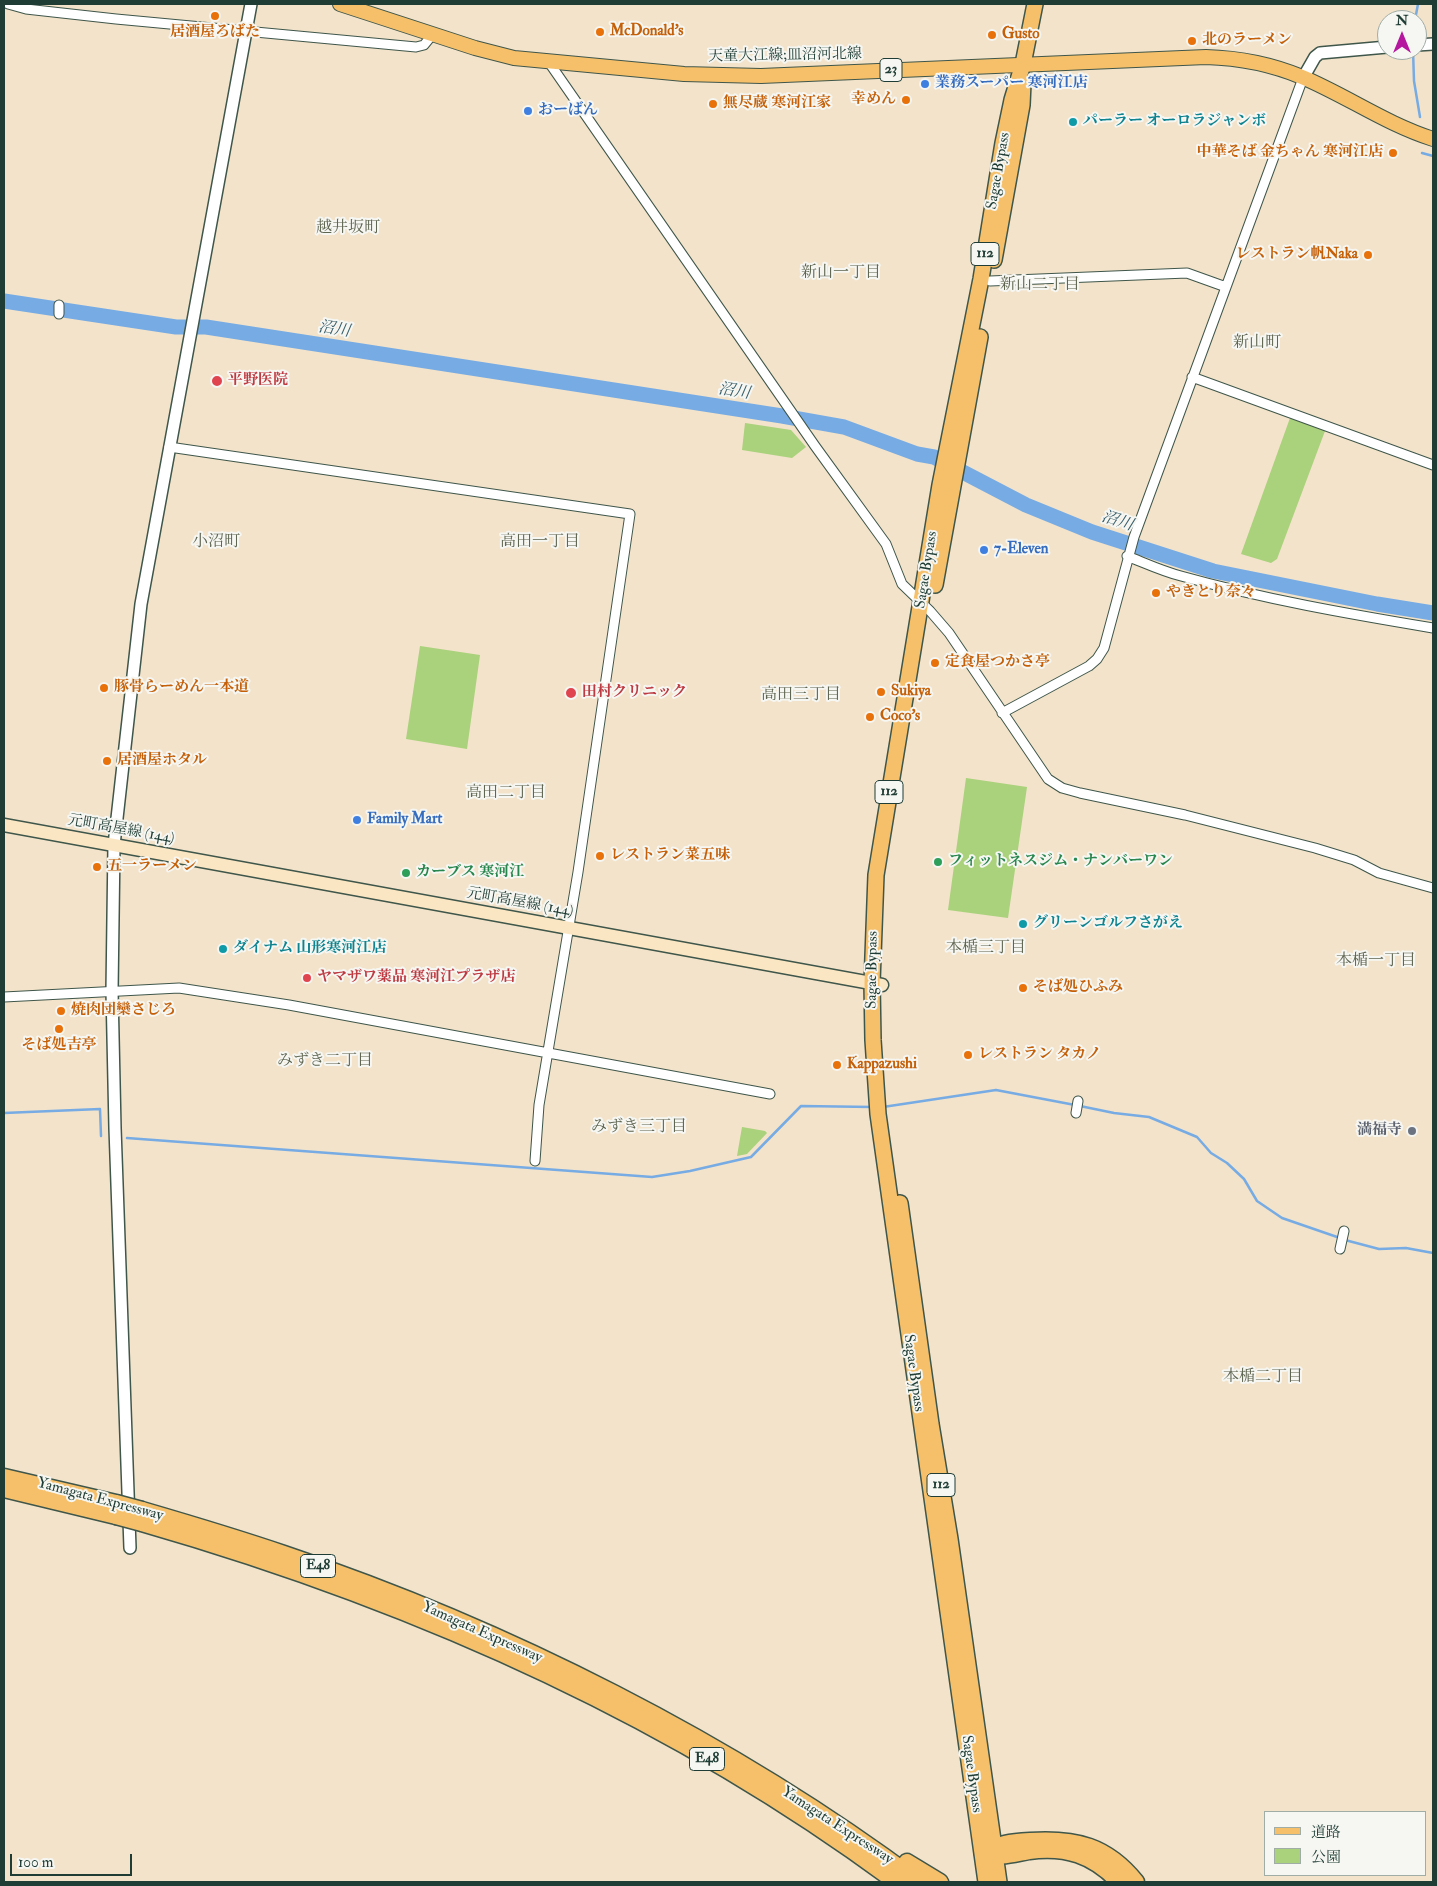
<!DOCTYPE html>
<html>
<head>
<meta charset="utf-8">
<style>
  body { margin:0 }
  #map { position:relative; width:1437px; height:1886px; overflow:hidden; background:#f2e3ca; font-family:"IM FELL Double Pica","Noto Serif JP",serif }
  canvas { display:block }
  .frame { position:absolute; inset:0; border:5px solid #1f3d34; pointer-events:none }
  .legend { position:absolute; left:1264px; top:1811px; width:162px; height:65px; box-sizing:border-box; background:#f6f6f2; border:1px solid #a0aca6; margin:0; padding:6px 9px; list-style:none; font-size:15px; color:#1f3d34 }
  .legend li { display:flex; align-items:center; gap:10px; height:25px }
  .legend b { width:25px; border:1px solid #a0aca6 }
  .north { position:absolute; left:1377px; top:10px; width:50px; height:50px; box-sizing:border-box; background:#f6f6f2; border:1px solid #a0aca6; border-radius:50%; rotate:0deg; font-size:14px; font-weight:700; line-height:20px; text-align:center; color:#1f3d34 }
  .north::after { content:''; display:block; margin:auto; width:18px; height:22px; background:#b5179e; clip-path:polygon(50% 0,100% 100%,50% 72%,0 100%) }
  .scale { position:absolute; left:10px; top:1854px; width:122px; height:22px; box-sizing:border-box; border:2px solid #1f3d34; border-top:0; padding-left:6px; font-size:15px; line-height:18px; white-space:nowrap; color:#1f3d34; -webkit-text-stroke:4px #f6f6f2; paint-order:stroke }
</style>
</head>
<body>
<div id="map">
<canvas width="1437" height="1886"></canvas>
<div class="frame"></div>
<ul class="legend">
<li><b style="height:6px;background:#f6c06b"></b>道路</li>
<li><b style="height:14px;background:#aad17b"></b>公園</li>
</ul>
<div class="north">N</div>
<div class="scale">100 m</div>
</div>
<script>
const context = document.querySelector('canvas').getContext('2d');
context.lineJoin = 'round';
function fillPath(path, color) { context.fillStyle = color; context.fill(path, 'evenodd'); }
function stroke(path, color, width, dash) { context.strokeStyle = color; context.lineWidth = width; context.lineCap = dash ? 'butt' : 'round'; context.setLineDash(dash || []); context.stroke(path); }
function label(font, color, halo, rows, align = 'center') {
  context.font = font + ' "IM FELL Double Pica","Noto Serif JP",serif'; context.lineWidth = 4; context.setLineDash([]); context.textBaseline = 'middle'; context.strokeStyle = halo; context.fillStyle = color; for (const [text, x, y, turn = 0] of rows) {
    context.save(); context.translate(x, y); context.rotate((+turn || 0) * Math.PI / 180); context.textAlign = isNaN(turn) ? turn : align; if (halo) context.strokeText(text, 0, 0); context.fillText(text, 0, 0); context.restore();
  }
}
fillPath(new Path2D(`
  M1290,418L1325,431L1277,559L1271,563L1241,554Z
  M745,423L791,430L806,447L792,458L742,450Z
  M420,646L480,655L467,749L406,739Z
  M966,778L1027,787L1008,918L948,910Z
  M742,1127L765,1131L767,1133L747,1154L737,1156Z`), '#aad17b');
stroke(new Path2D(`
  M1415,20L1418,4
  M1413,50L1414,81L1420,117
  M1422,153L1433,156
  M1080,1106L1114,1113L1149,1117L1197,1137L1211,1153L1227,1163L1244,1179L1257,1201L1282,1218L1340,1238
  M883,1107L996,1090L1075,1105
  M4,1113L100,1109L101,1136
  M127,1138L652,1177L690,1171L751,1157L801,1106L873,1107
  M1345,1240L1379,1249L1406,1248L1433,1253`), '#77abe4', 2.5);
stroke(new Path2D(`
  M4,301L176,327H206L782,416L844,427L917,454L934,457L1026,505L1092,532L1213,571L1377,604L1433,613`), '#77abe4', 15);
const minor = new Path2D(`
  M8,4L26,9L116,19L416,47L424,45L433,34
  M548,61L815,446L886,544L902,584L930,611L949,633L1048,779L1062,788L1080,793L1185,815L1315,848L1354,860L1379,873L1433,888
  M990,281L1187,273L1226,287
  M59,305V314
  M1192,377L1433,465
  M169,447L630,514L578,872L539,1105L535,1161
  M1127,556C1145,563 1162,571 1181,576C1263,599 1349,614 1433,628
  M1002,713L1089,666L1097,659L1104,648L1134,537L1303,78
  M4,997L179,988L289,1005L770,1094
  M1076,1113L1078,1101
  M1340,1249L1344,1231`);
const tertiary = new Path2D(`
  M1417,45L1433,44
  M1303,78L1315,57L1320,53L1387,47
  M130,1548L115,1128L112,991L114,845L141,604L251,4`);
const secondary = new Path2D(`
  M4,825L882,985`);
const primary = new Path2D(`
  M340,4L475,48L514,58L684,74L761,76L1206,57C1240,58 1271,64 1302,77C1347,96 1386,124 1433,139`);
const trunk = new Path2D(`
  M994,260L1022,105L1023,83
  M935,585L980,337
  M900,1203L931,1424L950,1539L999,1882
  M986,1882L878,1114L873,1040L872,983L876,875L940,485L981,279L1003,143L1012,100L1023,64L1035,4`);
const motorway = new Path2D(`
  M4,1477L116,1503
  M4,1489L116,1516
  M142,1510C190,1524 237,1538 284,1554C505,1628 733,1743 919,1882
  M142,1523C410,1600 671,1715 896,1882
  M907,1862L940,1882
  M1119,1882C1093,1855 1066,1846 1029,1851C1012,1854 999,1858 983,1854C997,1843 1013,1842 1030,1841C1076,1838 1107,1846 1136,1882`);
stroke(minor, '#3f564a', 11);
stroke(tertiary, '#3f564a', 14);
stroke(secondary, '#3f564a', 15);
stroke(primary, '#3f564a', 16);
stroke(trunk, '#3f564a', 18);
stroke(motorway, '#3f564a', 19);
stroke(minor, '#fff', 9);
stroke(tertiary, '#fff', 11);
stroke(secondary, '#fbe6c4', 12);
stroke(primary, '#f6c06b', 14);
stroke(trunk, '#f6c06b', 15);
stroke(motorway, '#f6c06b', 16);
const motorwayBridge = new Path2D(`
  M116,1503L142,1510
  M116,1516L142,1523`);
stroke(motorwayBridge, '#3f564a', 19, []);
stroke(motorwayBridge, '#f6c06b', 16);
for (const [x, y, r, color] of [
  [215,16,5,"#e8710a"],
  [600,32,5,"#e8710a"],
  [992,35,5,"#e8710a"],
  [1192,41,5,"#e8710a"],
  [925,84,5,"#3f7fe0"],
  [906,100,5,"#e8710a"],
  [713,104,5,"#e8710a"],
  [528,111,5,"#3f7fe0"],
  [1073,122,5,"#0f9aa8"],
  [1393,153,5,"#e8710a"],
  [1368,255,5,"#e8710a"],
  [217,381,6,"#e0444e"],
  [984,550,5,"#3f7fe0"],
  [1156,593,5,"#e8710a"],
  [935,663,5,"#e8710a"],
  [104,688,5,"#e8710a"],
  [881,692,5,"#e8710a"],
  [571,693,6,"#e0444e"],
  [870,717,5,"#e8710a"],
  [107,761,5,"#e8710a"],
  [357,820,5,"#3f7fe0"],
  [600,856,5,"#e8710a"],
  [938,862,5,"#2e9e5b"],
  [97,867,5,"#e8710a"],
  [406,873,5,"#2e9e5b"],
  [1023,924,5,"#0f9aa8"],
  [223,949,5,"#0f9aa8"],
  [307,978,5,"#e0444e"],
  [1023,988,5,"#e8710a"],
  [61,1011,5,"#e8710a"],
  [59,1029,5,"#e8710a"],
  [968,1055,5,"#e8710a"],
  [837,1065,5,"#e8710a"],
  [1412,1131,5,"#6b7280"]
]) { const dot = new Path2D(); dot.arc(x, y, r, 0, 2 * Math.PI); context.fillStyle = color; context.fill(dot); stroke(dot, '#f6f6f2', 2); }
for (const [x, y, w] of [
  [891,70,22],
  [985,254,28],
  [889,792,28],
  [941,1485,28],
  [318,1566,35],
  [707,1759,35]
]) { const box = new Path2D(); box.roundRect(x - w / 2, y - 11.5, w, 23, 4); context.fillStyle = '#f6f6f2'; context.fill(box); stroke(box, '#1f3d34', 1); }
label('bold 14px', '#1f3d34', null, [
  ["23",891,70],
  ["112",985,254],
  ["112",889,792],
  ["112",941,1485],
  ["E48",318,1566],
  ["E48",707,1759]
]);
label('bold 15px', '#c56008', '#f6f6f2', [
  ["McDonald's",610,32],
  ["居酒屋ろばた",215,33,"center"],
  ["Gusto",1002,35],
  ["北のラーメン",1202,41],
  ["幸めん",896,100,"right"],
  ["無尽蔵 寒河江家",723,104],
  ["中華そば 金ちゃん 寒河江店",1383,153,"right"],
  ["レストラン帆Naka",1358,255,"right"],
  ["やきとり奈々",1166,593],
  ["定食屋つかさ亭",945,663],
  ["豚骨らーめん一本道",114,688],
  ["Sukiya",891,692],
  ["Coco's",880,717],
  ["居酒屋ホタル",117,761],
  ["レストラン菜五味",610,856],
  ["五一ラーメン",107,867],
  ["そば処ひふみ",1033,988],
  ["焼肉団欒さじろ",71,1011],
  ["そば処吉亭",59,1046,"center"],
  ["レストラン タカノ",978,1055],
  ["Kappazushi",847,1065]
], 'left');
label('15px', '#1f3d34', '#f6f6f2', [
  ["天童大江線;皿沼河北線",785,56,-1],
  ["Sagae Bypass",999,171,-80],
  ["Sagae Bypass",927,570,-81],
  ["元町高屋線 (144)",121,830,10],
  ["元町高屋線 (144)",520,903,10],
  ["Sagae Bypass",873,970,-89],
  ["Sagae Bypass",913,1373,82],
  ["Yamagata Expressway",100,1500,15],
  ["Yamagata Expressway",482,1633,24],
  ["Sagae Bypass",971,1774,82],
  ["Yamagata Expressway",837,1826,33]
]);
label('bold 15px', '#366cbe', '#f6f6f2', [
  ["業務スーパー 寒河江店",935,84],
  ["おーばん",538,111],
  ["7-Eleven",994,550],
  ["Family Mart",367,820]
], 'left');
label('bold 15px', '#0d838f', '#f6f6f2', [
  ["パーラー オーロラジャンボ",1083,122],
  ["グリーンゴルフさがえ",1033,924],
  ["ダイナム 山形寒河江店",233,949]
], 'left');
label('bold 15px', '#be3a42', '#f6f6f2', [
  ["平野医院",228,381],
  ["田村クリニック",582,693],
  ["ヤマザワ薬品 寒河江プラザ店",317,978]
], 'left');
label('bold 15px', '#27864d', '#f6f6f2', [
  ["フィットネスジム・ナンバーワン",948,862],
  ["カーブス 寒河江",416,873]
], 'left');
label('bold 15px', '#5b616d', '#f6f6f2', [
  ["満福寺",1402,1131]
], 'right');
label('16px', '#5e6550', '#f6f6f2', [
  ["越井坂町",348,229],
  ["新山一丁目",841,274],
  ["新山二丁目",1040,286],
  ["新山町",1257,344],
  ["小沼町",216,543],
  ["高田一丁目",540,543],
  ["高田三丁目",801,696],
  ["高田二丁目",506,794],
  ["本楯三丁目",986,949],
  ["本楯一丁目",1376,962],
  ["みずき二丁目",325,1062],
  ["みずき三丁目",639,1128],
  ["本楯二丁目",1263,1378]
]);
label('italic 16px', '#395e69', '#f6f6f2', [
  ["沼川",334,330,9],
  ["沼川",734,392,9],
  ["沼川",1117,522,18]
]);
</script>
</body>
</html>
